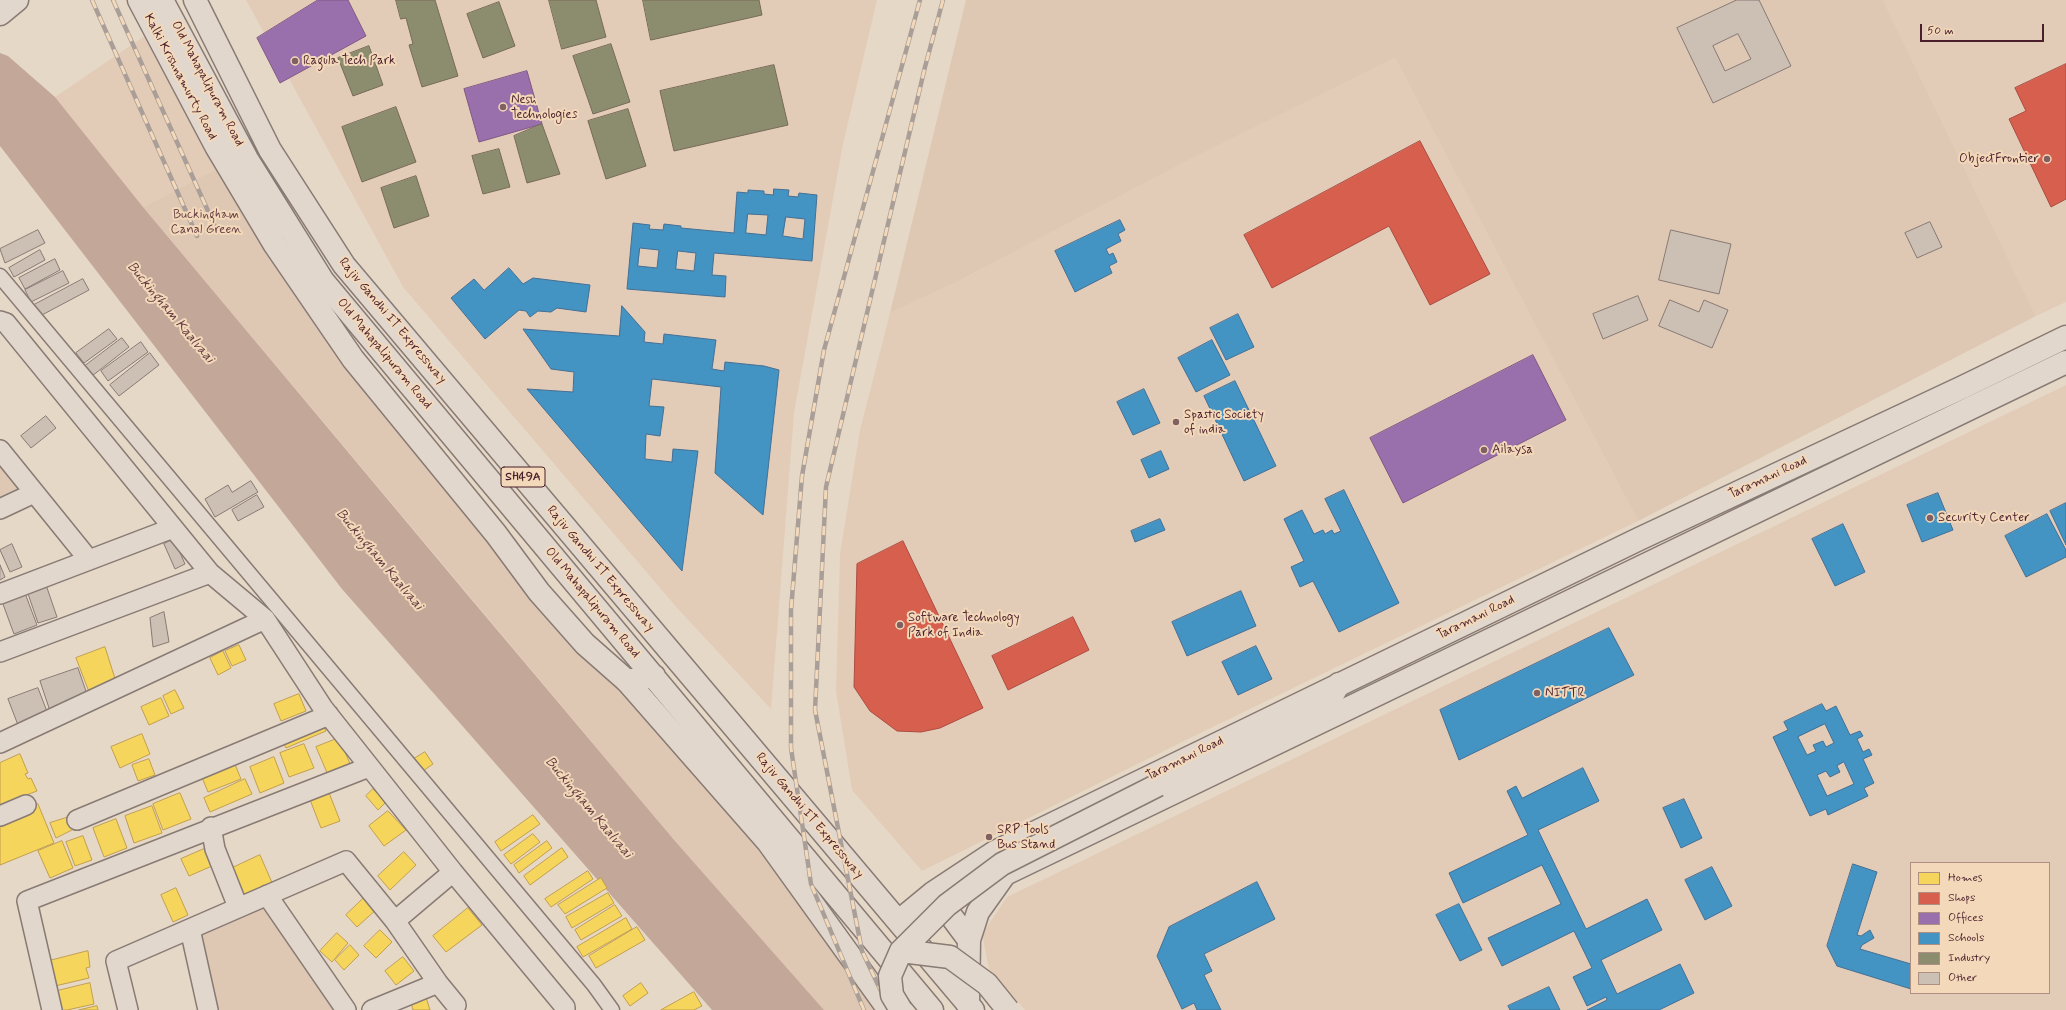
<!DOCTYPE html>
<html>
<head>
<meta charset="utf-8">
<style>
  body { margin:0 }
  #map { position:relative; width:2066px; height:1010px; overflow:hidden; background:#e6d8c7; font-family:Mynerve,sans-serif }
  canvas { display:block }
  .legend { position:absolute; left:1910px; top:862px; width:140px; height:132px; box-sizing:border-box; background:#f3d9ba; border:1px solid #af8f81; margin:0; padding:5px 7px; list-style:none; font-size:12px; color:#4a1f2b }
  .legend li { display:flex; align-items:center; gap:8px; height:20px }
  .legend b { width:20px; border:1px solid #af8f81 }
  .scale { position:absolute; left:1920px; top:24px; width:124px; height:18px; box-sizing:border-box; border:2px solid #4a1f2b; border-top:0; padding-left:5px; font-size:12px; line-height:14px; white-space:nowrap; color:#4a1f2b; -webkit-text-stroke:3px #f3d9ba; paint-order:stroke }
</style>
</head>
<body>
<div id="map">
<canvas width="2066" height="1010"></canvas>
<ul class="legend">
<li><b style="height:11px;background:#f6d55c"></b>Homes</li>
<li><b style="height:11px;background:#d6604d"></b>Shops</li>
<li><b style="height:11px;background:#9970ab"></b>Offices</li>
<li><b style="height:11px;background:#4393c3"></b>Schools</li>
<li><b style="height:11px;background:#8c8c6e"></b>Industry</li>
<li><b style="height:11px;background:#ccbfb4"></b>Other</li>
</ul>
<div class="scale">50 m</div>
</div>
<script>
const context = document.querySelector('canvas').getContext('2d');
context.lineJoin = 'round';
function fillPath(path, color) { context.fillStyle = color; context.fill(path, 'evenodd'); }
function stroke(path, color, width, dash) { context.strokeStyle = color; context.lineWidth = width; context.lineCap = dash ? 'butt' : 'round'; context.setLineDash(dash || []); context.stroke(path); }
function label(font, color, halo, rows, align = 'center') {
  context.font = font + ' Mynerve,sans-serif'; context.lineWidth = 4; context.setLineDash([]); context.textBaseline = 'middle'; context.strokeStyle = halo; context.fillStyle = color; for (const [text, x, y, turn = 0] of rows) {
    context.save(); context.translate(x, y); context.rotate((+turn || 0) * Math.PI / 180); context.textAlign = isNaN(turn) ? turn : align; if (halo) context.strokeText(text, 0, 0); context.fillText(text, 0, 0); context.restore();
  }
}
fillPath(new Path2D(`
  M246,0H877L843,144L794,413L771,709L678,609L403,287Z
  M1883,0H2066V302L2036,316Z
  M146,35L218,168L143,207L55,97Z
  M1395,58L1638,521L1188,739L922,871L852,790L836,691L840,554L860,430L890,313L959,281L1189,160Z
  M2066,385V1010H1025L989,969L982,934L1007,897ZM1911,863H2049V993H1911Z`), '#e3ccb7');
fillPath(new Path2D(`
  M966,0H1883L2036,316L1638,521L1395,58L1189,160L959,281L890,313Z
  M218,168L504,564L559,627L612,680L793,885L894,1010H824L675,841L143,207Z
  M0,456L26,491L0,503Z
  M265,904L339,1010H215L197,933Z`), '#dec8b3');
fillPath(new Path2D(`
  M0,53L8,56L55,97L143,207L466,593L675,841L824,1010H712L342,589L0,146Z`), '#c3a899');
const homes = new Path2D(`
  M239,645L246,660L232,666L225,651Z
  M105,647L118,688L91,697L76,658Z
  M223,651L231,668L218,675L210,658Z
  M175,690L184,708L171,714L163,696Z
  M299,694L306,711L281,721L274,704Z
  M161,698L169,716L149,725L141,707Z
  M322,723L326,731L286,748L282,740Z
  M142,734L150,754L120,768L111,747Z
  M339,738L351,766L328,775L316,747Z
  M304,744L314,768L289,777L280,753Z
  M425,752L433,764L414,777L406,764Z
  M20,754L28,773L25,774L28,779L31,778L37,791L10,801L11,803L0,808V763Z
  M274,757L284,783L260,793L250,767Z
  M149,759L155,775L138,781L132,765Z
  M234,762L241,779L208,792L201,775Z
  M245,779L252,794L210,812L204,798Z
  M373,789L386,802L378,810L366,796Z
  M328,790L340,821L321,828L309,797Z
  M180,793L191,819L163,830L153,804Z
  M38,804L54,843L0,865V826L8,823L5,818Z
  M152,806L162,833L134,843L125,816Z
  M388,811L406,830L384,846L369,826Z
  M533,815L540,824L501,851L495,842Z
  M69,817L74,829L56,838L50,823Z
  M116,819L127,848L104,857L93,828Z
  M533,834L540,842L511,864L504,855Z
  M83,836L92,860L75,866L66,842Z
  M62,841L73,868L50,878L38,851Z
  M547,841L552,848L519,873L514,865Z
  M562,848L568,857L530,885L524,876Z
  M204,849L212,866L189,876L181,859Z
  M404,852L416,865L390,890L378,876Z
  M260,855L273,885L241,899L228,870Z
  M588,871L593,879L551,907L545,899Z
  M601,878L607,888L565,914L558,905Z
  M176,888L188,915L173,922L161,895Z
  M608,893L614,903L572,928L566,917Z
  M367,895L379,907L357,927L346,915Z
  M615,905L622,916L581,940L575,930Z
  M468,908L482,925L446,952L433,936Z
  M626,918L632,929L583,957L577,947Z
  M637,927L645,940L596,968L589,956Z
  M380,930L392,942L376,958L364,946Z
  M337,933L348,943L332,962L320,951Z
  M350,945L359,955L344,970L335,960Z
  M88,951L90,967L86,968L89,978L55,986L49,961Z
  M403,957L414,971L396,985L385,971Z
  M90,983L94,1004L67,1010H57L53,992Z
  M641,983L648,993L630,1006L623,996Z
  M694,992L702,1006L694,1010H661Z
  M425,994L430,1010H413L410,999Z
  M97,1006L98,1010H79Z`);
fillPath(homes, '#f6d55c');
stroke(homes, '#c29e4d', 1);
const shops = new Path2D(`
  M2066,64V199L2051,207L2009,119L2026,111L2015,88Z
  M1420,141L1490,274L1430,305L1389,226L1272,288L1244,235Z
  M903,541L983,708L940,728L921,732L897,731L870,711L854,687L857,564Z
  M1073,617L1089,650L1008,690L992,656Z`);
fillPath(shops, '#d6604d');
stroke(shops, '#ac4c43', 1);
const offices = new Path2D(`
  M318,0H348L366,36L280,83L257,38Z
  M527,71L542,124L479,142L464,89Z
  M1533,355L1566,420L1403,503L1370,438Z`);
fillPath(offices, '#9970ab');
stroke(offices, '#815885', 1);
const schools = new Path2D(`
  M774,189L789,190L788,196L798,197L799,193L817,195L812,261L714,253L712,275L726,276L725,297L627,289L633,223L650,225L649,229L663,230L664,224L681,226V228L734,233L737,192L748,193V190L764,191V194L773,195ZM748,214L768,215L766,235L746,233ZM786,217L805,219L803,239L783,236ZM640,248L659,250L657,268L638,266ZM678,251L696,253L694,271L676,269Z
  M1120,220L1125,230L1118,234L1121,241L1106,249L1109,255L1113,253L1117,262L1109,266L1112,273L1075,292L1055,251Z
  M509,268L523,284L533,278L590,285L586,312L557,308L551,312L538,311L530,317L526,311L519,310L485,339L451,298L474,279L484,290Z
  M622,306L645,332L644,342L663,344L664,334L716,340L712,369L724,371L725,362L764,366L779,370L763,515L715,473L721,387L652,379L649,406L664,407L660,436L646,434L645,459L672,462L673,449L698,451L682,571L527,389L573,392L574,372L551,369L523,329L619,336Z
  M1238,314L1254,347L1226,360L1210,328Z
  M1212,340L1230,375L1196,392L1178,358Z
  M1235,381L1276,466L1244,481L1204,396Z
  M1144,389L1160,423L1133,435L1117,402Z
  M1161,451L1169,469L1149,478L1141,460Z
  M1344,490L1399,603L1339,632L1313,581L1300,587L1291,567L1304,561L1284,519L1302,510L1314,534L1323,530L1325,534L1332,530L1334,534L1341,531L1325,499Z
  M1938,493L1953,530L1922,542L1907,505Z
  M2066,503V545L2050,511Z
  M2047,514L2066,550V557L2026,577L2005,536Z
  M1160,519L1165,530L1135,542L1131,531Z
  M1843,524L1865,572L1835,586L1812,539Z
  M1241,591L1256,626L1187,656L1172,622Z
  M1609,628L1634,675L1459,760L1440,710Z
  M1256,646L1272,679L1238,695L1222,662Z
  M1822,704L1826,711L1836,706L1850,735L1860,731L1863,736L1857,739L1863,752L1869,749L1872,755L1863,759L1874,783L1864,788L1868,796L1828,815L1826,809L1810,816L1773,737L1788,730L1784,722ZM1825,724L1834,743L1826,747L1823,741L1813,745L1816,751L1807,755L1798,737ZM1844,762L1854,784L1827,796L1817,775L1826,771L1830,777L1840,772L1837,766Z
  M1583,768L1599,801L1538,830L1586,929L1647,899L1662,930L1601,960L1617,994L1680,964L1694,993L1659,1010H1587L1607,1000L1606,997L1587,1006L1573,977L1592,968L1574,931L1502,966L1488,938L1561,904L1542,865L1463,903L1449,873L1528,835L1507,791L1516,786L1522,798Z
  M1684,799L1702,838L1681,848L1663,808Z
  M1853,864L1877,872L1857,935L1861,936L1870,930L1874,938L1862,945L1860,949L1911,964V989L1837,966L1827,946Z
  M1712,867L1732,906L1705,920L1685,880Z
  M1257,882L1275,919L1204,954L1212,971L1204,975L1221,1010H1197L1194,1003L1182,1009L1157,956L1169,927Z
  M1459,904L1482,950L1460,961L1436,915Z
  M1549,987L1560,1010H1510L1508,1006Z`);
fillPath(schools, '#4393c3');
stroke(schools, '#457095', 1);
const industry = new Path2D(`
  M396,0H435L458,76L422,87L409,45L413,44L406,18L401,19Z
  M549,0H596L606,37L562,49Z
  M643,0H759L762,15L651,40Z
  M499,2L515,46L483,58L467,14Z
  M611,44L630,102L593,114L573,56Z
  M369,46L383,85L353,96L338,58Z
  M774,65L788,125L674,151L660,91Z
  M396,107L416,162L362,182L342,127Z
  M628,109L646,166L606,179L588,121Z
  M542,124L560,174L527,183L514,136Z
  M499,149L510,187L483,194L472,156Z
  M416,176L429,216L394,228L381,188Z`);
fillPath(industry, '#8c8c6e');
stroke(industry, '#786b5a', 1);
const building = new Path2D(`
  M1737,0H1759L1791,66L1713,103L1677,28ZM1738,34L1751,59L1725,71L1713,46Z
  M1930,222L1942,247L1917,258L1905,233Z
  M38,230L45,243L5,263L0,249Z
  M1671,230L1731,244L1719,294L1659,280Z
  M40,250L45,260L14,277L9,268Z
  M55,259L60,270L25,289L19,278Z
  M63,271L69,283L31,302L25,290Z
  M83,279L89,290L40,316L34,305Z
  M1638,296L1648,320L1603,339L1593,314Z
  M1670,300L1699,312L1704,300L1728,310L1712,348L1659,326Z
  M109,329L117,339L84,363L76,353Z
  M122,338L129,347L92,376L85,366Z
  M141,342L148,352L108,381L101,371Z
  M150,353L159,365L119,396L110,385Z
  M46,416L56,428L31,448L21,436Z
  M251,481L258,492L215,517L205,499L228,485L232,492Z
  M257,495L264,507L238,521L232,510Z
  M174,539L185,564L175,569L164,544Z
  M12,544L22,567L10,572L0,550Z
  M0,565L5,577L0,580Z
  M44,579L57,617L38,623L25,585Z
  M23,588L37,625L14,634L0,596Z
  M164,612L169,642L153,647L150,618Z
  M78,668L88,697L50,711L40,681Z
  M38,688L48,714L18,725L8,699Z`);
fillPath(building, '#ccbfb4');
stroke(building, '#887a74', 1);
const pedestrian = new Path2D(`
  M0,276L594,985L612,1010`);
const minor = new Path2D(`
  M0,321L6,323L210,573L265,619L323,708L453,872L565,1007V1010
  M0,450L89,560
  M0,509L34,493
  M0,594L173,528
  M0,652L210,573
  M0,743L265,619
  M0,816L26,805
  M77,820L329,715
  M211,827L215,849L238,907
  M267,895L346,1010
  M395,921L453,872
  M190,929L208,1010
  M52,1010L27,901L369,767
  M128,1010L116,961L346,861L395,921L438,983L456,1005
  M372,1010L438,983`);
const tertiary = new Path2D(`
  M934,893L969,940
  M899,921L933,893L995,852L1639,539L1963,387L2066,337
  M968,1005L969,940L978,912L1005,874L2066,362`);
const secondary = new Path2D(`
  M139,0L216,146L230,151
  M0,14L17,0
  M216,146L275,245L353,359L496,534L539,592L585,644L627,681L768,842L889,1010`);
const primary = new Path2D(`
  M162,0L247,159L323,281L932,1010
  M195,0L270,150L344,265L973,1010
  M627,681L654,676
  M1158,785L1329,701L1339,684`);
stroke(pedestrian, '#887a74', 17);
stroke(minor, '#887a74', 22);
stroke(tertiary, '#887a74', 25);
stroke(secondary, '#887a74', 25);
stroke(primary, '#887a74', 25);
stroke(pedestrian, '#e1d7cc', 14);
stroke(minor, '#e1d7cc', 19);
stroke(tertiary, '#e1d7cc', 22);
stroke(secondary, '#e1d7cc', 22);
stroke(primary, '#e1d7cc', 22);
const rail = new Path2D(`
  M92,0L197,236
  M113,0L217,231
  M864,1010L811,884L791,748V610L802,476L824,350L920,0
  M890,1010L862,951L815,710L826,487L925,67L943,0`);
stroke(rail, '#aa9f98', 4.5);
stroke(rail, '#f3d9ba', 3, [9]);
const primaryBridge = new Path2D(`
  M901,951L950,957L987,984L1008,1010
  M901,1010L892,995L890,976L901,951L947,905L1002,864L1158,785`);
stroke(primaryBridge, '#887a74', 25, []);
stroke(primaryBridge, '#e1d7cc', 22);
for (const [x, y, r, color] of [
  [295,61,4,"#816062"],
  [503,107,4,"#816062"],
  [2047,159,4,"#816062"],
  [1176,422,4,"#816062"],
  [1484,450,4,"#816062"],
  [1930,518,4,"#816062"],
  [900,625,4,"#816062"],
  [1537,693,4,"#816062"],
  [989,837,4,"#816062"]
]) { const dot = new Path2D(); dot.arc(x, y, r, 0, 2 * Math.PI); context.fillStyle = color; context.fill(dot); stroke(dot, '#f3d9ba', 1.5); }
for (const [x, y, w] of [
  [523,477,44]
]) { const box = new Path2D(); box.roundRect(x - w / 2, y - 10, w, 20, 3); context.fillStyle = '#f3d9ba'; context.fill(box); stroke(box, '#4a1f2b', 1); }
label('bold 12px', '#4a1f2b', null, [
  ["SH49A",523,477]
]);
label('13px', '#4a1f2b', '#f3d9ba', [
  ["Ragula Tech Park",303,61],
  ["Nesh",511,100],
  ["Technologies",511,115],
  ["ObjectFrontier",2039,159,"right"],
  ["Spastic Society",1184,415],
  ["of india",1184,430],
  ["Ailaysa",1492,450],
  ["Security Center",1938,518],
  ["Software Technology",908,618],
  ["Park of India",908,633],
  ["NITTR",1545,693],
  ["SRP Tools",997,830],
  ["Bus Stand",997,845]
], 'left');
label('13px', '#4a1f2b', '#f3d9ba', [
  ["Kalki Krishnamurty Road",180,77,62],
  ["Old Mahapalipuram Road",207,84,62],
  ["Rajiv Gandhi IT Expressway",392,321,50],
  ["Old Mahapalipuram Road",384,354,50],
  ["Taramani Road",1768,478,-25],
  ["Rajiv Gandhi IT Expressway",600,569,50],
  ["Old Mahapalipuram Road",592,603,50],
  ["Taramani Road",1476,618,-26],
  ["Taramani Road",1185,759,-26],
  ["Rajiv Gandhi IT Expressway",809,816,50]
]);
label('13px', '#663e43', '#f3d9ba', [
  ["Buckingham",206,215],
  ["Canal Green",206,230]
]);
label('italic 14px', '#643c42', '#f3d9ba', [
  ["Buckingham Kaalvaai",170,313,50],
  ["Buckingham Kaalvaai",379,560,50],
  ["Buckingham Kaalvaai",588,808,50]
]);
</script>
</body>
</html>
